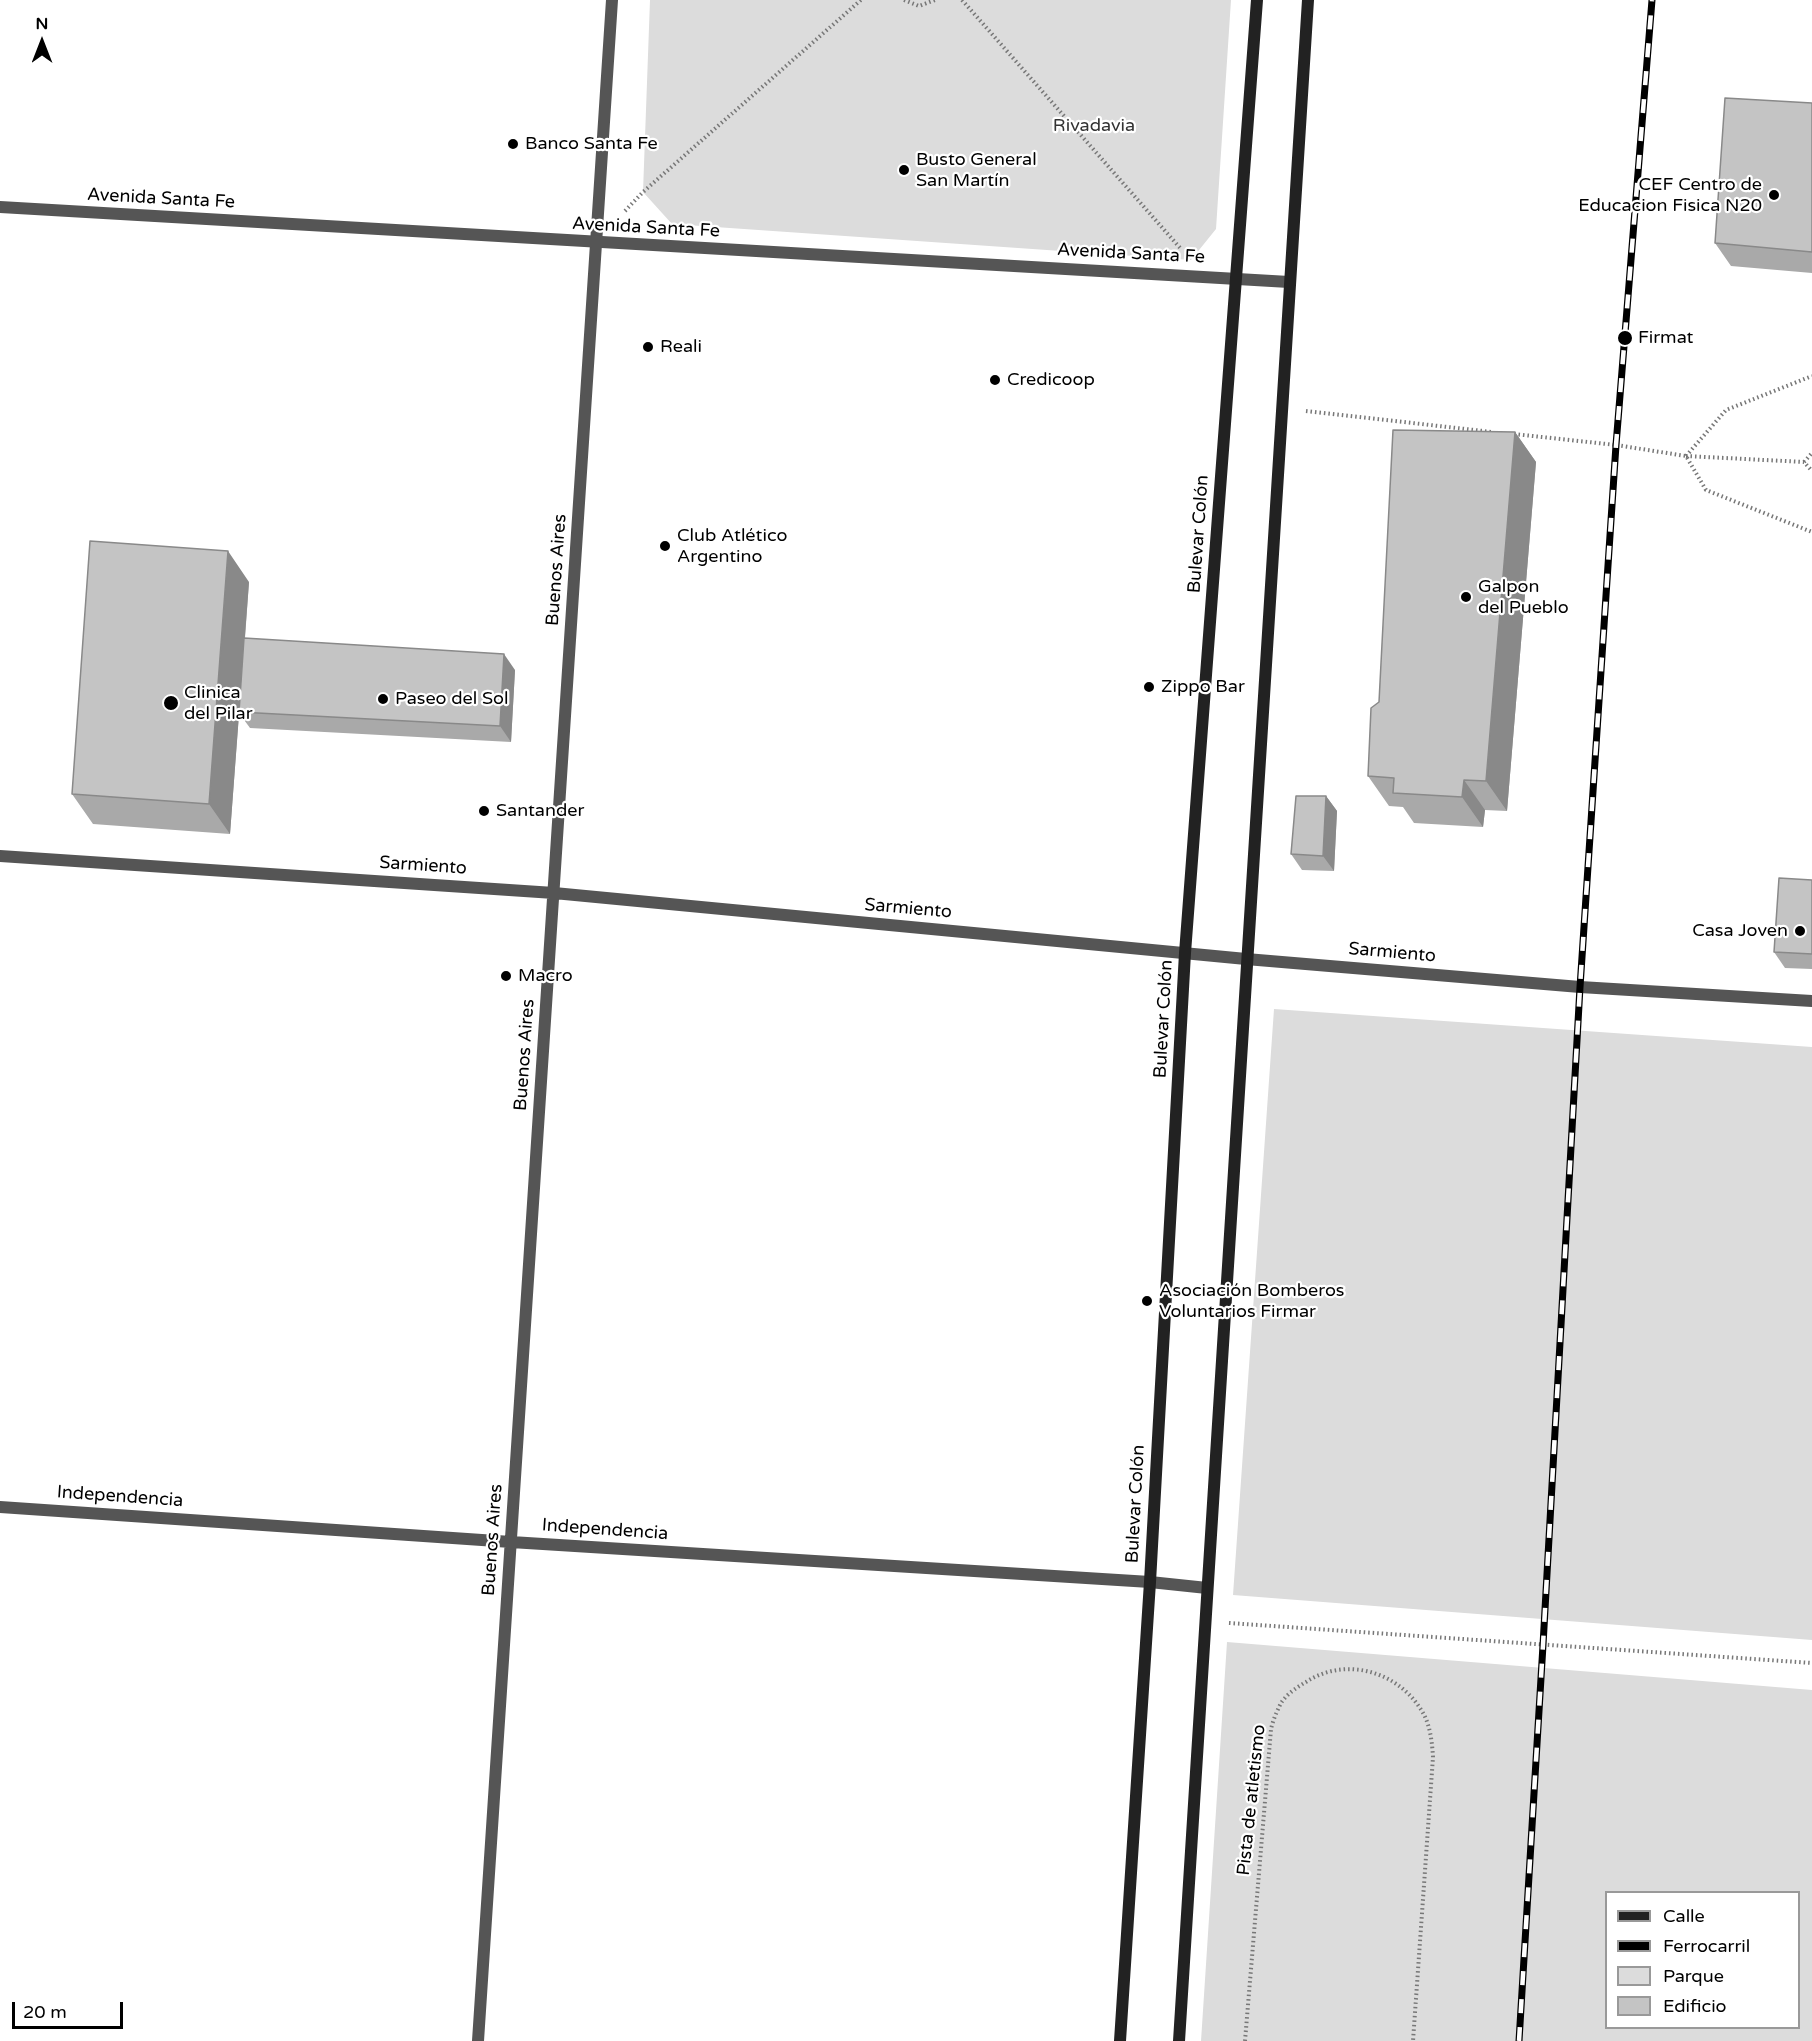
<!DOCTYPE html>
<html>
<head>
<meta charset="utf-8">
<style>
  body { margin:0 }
  #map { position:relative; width:1812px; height:2041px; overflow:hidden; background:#fff; font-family:"Varela Round",sans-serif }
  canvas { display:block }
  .legend { position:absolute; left:1605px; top:1891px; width:195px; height:138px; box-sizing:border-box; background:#fff; border:2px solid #999; margin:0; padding:8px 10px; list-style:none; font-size:18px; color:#000 }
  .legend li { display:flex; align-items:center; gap:12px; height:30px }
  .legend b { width:30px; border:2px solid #999 }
  .north { position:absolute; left:12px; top:12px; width:60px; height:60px; -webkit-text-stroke:4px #fff; paint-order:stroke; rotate:0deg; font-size:16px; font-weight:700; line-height:24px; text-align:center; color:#000 }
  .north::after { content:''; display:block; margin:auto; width:21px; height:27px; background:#000; clip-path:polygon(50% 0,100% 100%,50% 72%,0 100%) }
  .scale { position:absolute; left:12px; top:2002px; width:111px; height:27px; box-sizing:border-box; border:3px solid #000; border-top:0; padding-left:8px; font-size:18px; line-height:21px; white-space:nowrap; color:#000; -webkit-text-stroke:4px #fff; paint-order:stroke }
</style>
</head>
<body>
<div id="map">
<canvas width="1812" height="2041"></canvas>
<ul class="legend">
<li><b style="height:8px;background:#222"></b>Calle</li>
<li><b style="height:8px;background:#000"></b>Ferrocarril</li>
<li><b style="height:16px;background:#dcdcdc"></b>Parque</li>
<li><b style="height:16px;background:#c4c4c4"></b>Edificio</li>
</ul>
<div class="north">N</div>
<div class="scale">20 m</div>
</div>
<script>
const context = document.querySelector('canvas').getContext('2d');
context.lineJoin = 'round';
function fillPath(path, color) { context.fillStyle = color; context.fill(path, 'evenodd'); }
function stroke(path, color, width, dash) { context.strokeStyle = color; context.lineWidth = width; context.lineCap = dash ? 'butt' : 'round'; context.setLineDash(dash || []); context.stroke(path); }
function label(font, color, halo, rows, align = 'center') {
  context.font = font + ' "Varela Round",sans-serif'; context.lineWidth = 4.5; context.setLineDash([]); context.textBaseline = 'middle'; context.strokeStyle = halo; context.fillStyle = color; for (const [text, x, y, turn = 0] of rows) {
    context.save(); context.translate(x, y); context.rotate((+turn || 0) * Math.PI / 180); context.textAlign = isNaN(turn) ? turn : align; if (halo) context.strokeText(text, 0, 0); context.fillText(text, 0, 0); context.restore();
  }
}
fillPath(new Path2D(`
  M650,0H1231L1216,229L1191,260L672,224L643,192Z
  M1274,1009L1812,1047V1640L1233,1595Z
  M1227,1642L1812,1690V2041H1201ZM1606,1892H1798V2028H1606Z`), '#dcdcdc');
stroke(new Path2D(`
  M904,0L919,6L935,0
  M962,0L1181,249
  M625,211L643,192L861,0
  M1306,411L1492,432
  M1514,434L1616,445L1686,456L1706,490L1812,532
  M1686,456L1726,410L1812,376
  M1686,456L1804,462L1812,471
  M1804,462L1812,453
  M1229,1623L1812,1663
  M1245,2041L1271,1729C1273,1720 1277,1711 1281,1703C1287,1694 1297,1687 1306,1682C1344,1657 1395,1670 1420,1708C1430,1722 1432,1741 1433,1757L1413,2041`), '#777', 4, [1.5, 3]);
stroke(new Path2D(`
  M0,856L554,893L1246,959L1580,987L1812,1001
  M0,1507L511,1542L1150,1582L1207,1588
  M478,2041L612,0`), '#555', 12);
stroke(new Path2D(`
  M0,207L1289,282`), '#555', 12);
stroke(new Path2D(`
  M1120,2041L1150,1582L1185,953L1257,0
  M1179,2041L1308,0`), '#222', 12);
const rail = new Path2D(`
  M1519,2041L1543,1645L1580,987L1616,445L1652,0`);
stroke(rail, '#000', 7);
stroke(rail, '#fff', 4.5, [14]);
fillPath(new Path2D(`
  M1812,103V273L1731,266L1715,243Z
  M1515,432L1536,462L1507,811L1485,810L1483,827L1414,823L1403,807L1389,806L1368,776Z
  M249,582L245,638L515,670L511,742L250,728L239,713L230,834L93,824L72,794Z
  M1326,796L1337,811L1334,871L1302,870L1291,854Z
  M1812,880V969L1785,968L1774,952Z`), '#a9a9a9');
fillPath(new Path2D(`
  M1515,432L1536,462L1507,811L1486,781Z
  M228,551L249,582L230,834L209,804Z
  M504,654L515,670L511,742L500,726Z
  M1464,780L1485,810L1483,827L1462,797Z
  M1326,796L1337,811L1334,871L1323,856Z`), '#898989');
const building = new Path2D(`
  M1725,98L1812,103V252L1715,243Z
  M1393,430L1515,432L1486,781L1464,780L1462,797L1393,793L1394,778L1368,776L1371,708L1379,702Z
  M90,541L228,551L209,804L72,794Z
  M244,638L504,654L500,726L239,712Z
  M1296,796H1326L1323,856L1291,854Z
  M1779,878L1812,880V954L1774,952Z`);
fillPath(building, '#c4c4c4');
stroke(building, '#898989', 1.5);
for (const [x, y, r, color] of [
  [513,144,6,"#000"],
  [904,170,6,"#000"],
  [1774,195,6,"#000"],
  [1625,338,8,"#000"],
  [648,347,6,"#000"],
  [995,380,6,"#000"],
  [665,546,6,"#000"],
  [1466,597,6,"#000"],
  [1149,687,6,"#000"],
  [383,699,6,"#000"],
  [171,703,8,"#000"],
  [484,811,6,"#000"],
  [1800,931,6,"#000"],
  [506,976,6,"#000"],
  [1147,1301,6,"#000"]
]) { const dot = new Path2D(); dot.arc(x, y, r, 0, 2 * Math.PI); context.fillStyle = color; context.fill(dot); stroke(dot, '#fff', 2); }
label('18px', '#333', '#fff', [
  ["Rivadavia",1094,126]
]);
label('18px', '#000', '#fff', [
  ["Banco Santa Fe",525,144],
  ["Busto General",916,160],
  ["San Martín",916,181],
  ["CEF Centro de",1762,185,"right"],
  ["Educacion Fisica N20",1762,206,"right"],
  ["Firmat",1638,338],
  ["Reali",660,347],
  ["Credicoop",1007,380],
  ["Club Atlético",677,536],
  ["Argentino",677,557],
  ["Galpon",1478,587],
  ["del Pueblo",1478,608],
  ["Zippo Bar",1161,687],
  ["Clinica",184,693],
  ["del Pilar",184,714],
  ["Paseo del Sol",395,699],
  ["Santander",496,811],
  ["Casa Joven",1788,931,"right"],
  ["Macro",518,976],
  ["Asociación Bomberos",1159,1291],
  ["Voluntarios Firmar",1159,1312]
], 'left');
label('18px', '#000', '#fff', [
  ["Avenida Santa Fe",161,199,3],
  ["Avenida Santa Fe",646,228,3],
  ["Avenida Santa Fe",1131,254,3],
  ["Bulevar Colón",1199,534,-86],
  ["Buenos Aires",557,570,-86],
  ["Sarmiento",423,866,4],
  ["Sarmiento",908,909,5],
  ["Sarmiento",1392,953,5],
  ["Bulevar Colón",1164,1019,-87],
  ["Buenos Aires",525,1055,-86],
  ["Independencia",120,1497,4],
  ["Bulevar Colón",1136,1504,-87],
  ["Independencia",605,1530,4],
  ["Buenos Aires",493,1540,-86],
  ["Pista de atletismo",1252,1800,-84]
]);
</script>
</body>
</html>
